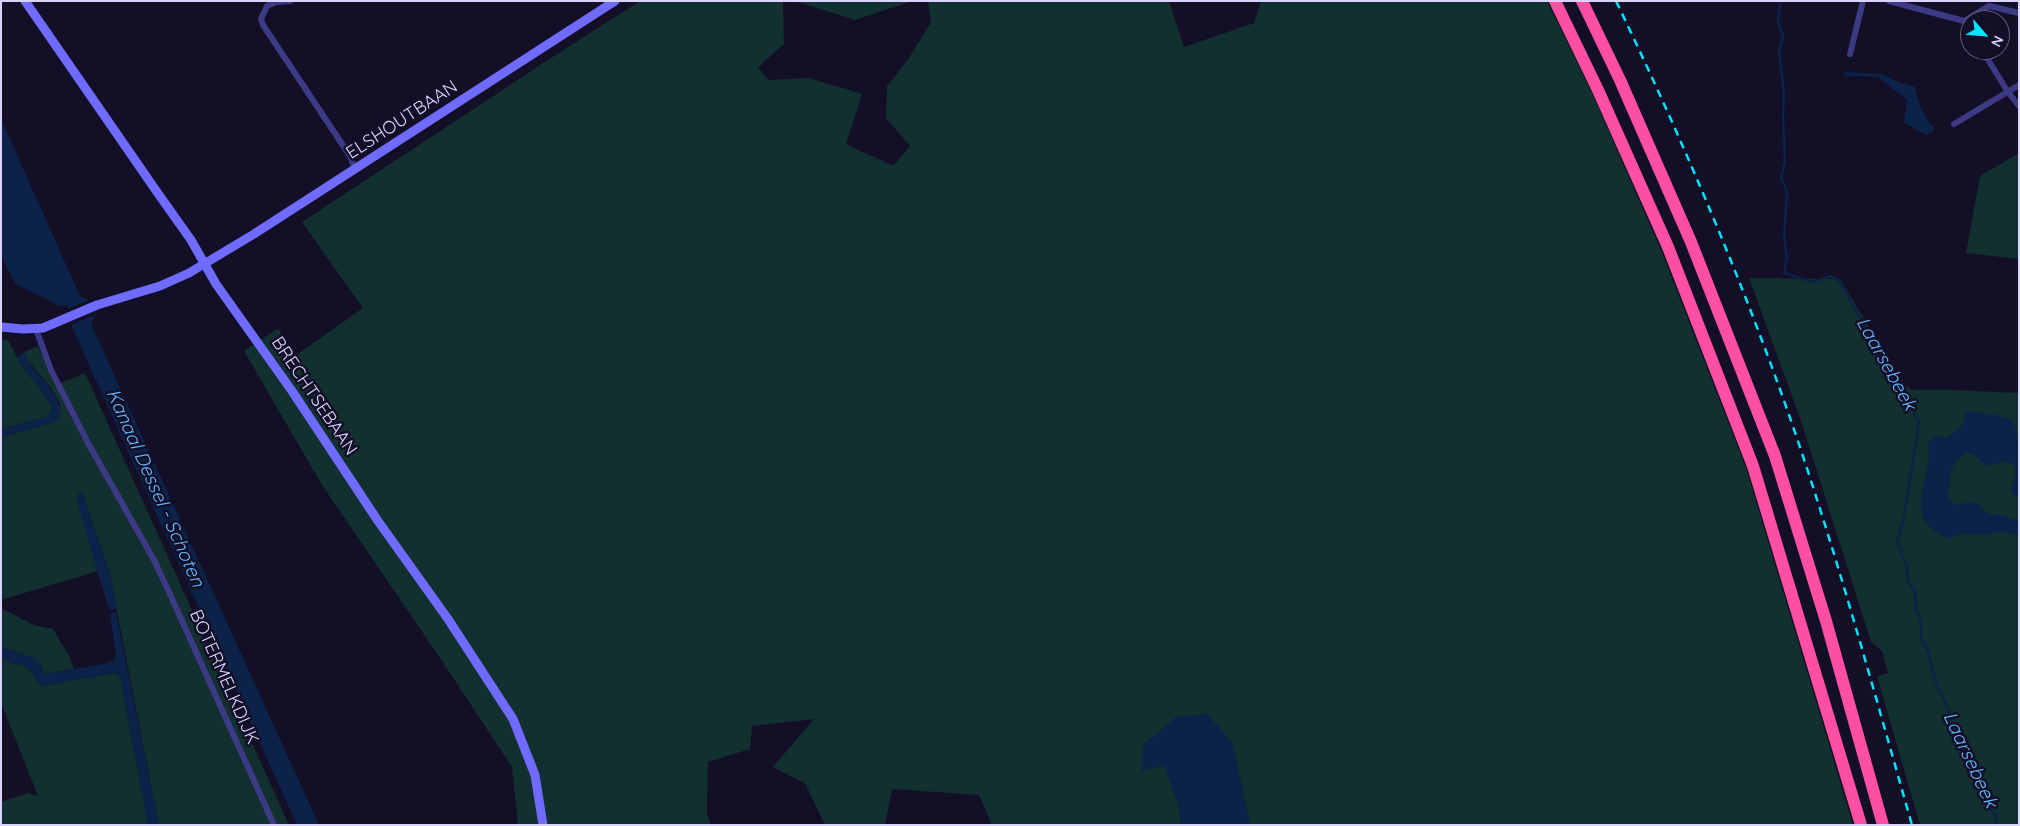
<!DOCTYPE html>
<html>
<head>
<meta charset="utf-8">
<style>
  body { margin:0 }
  #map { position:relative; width:2020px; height:826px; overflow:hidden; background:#130f26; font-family:Quicksand,sans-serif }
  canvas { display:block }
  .frame { position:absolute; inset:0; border:2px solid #d9d4ff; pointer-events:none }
  .north { position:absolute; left:1960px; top:10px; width:50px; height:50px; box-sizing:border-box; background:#130f26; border:1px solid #625e7d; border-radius:50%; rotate:117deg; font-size:14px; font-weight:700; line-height:20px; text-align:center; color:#d9d4ff }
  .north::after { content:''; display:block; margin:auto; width:18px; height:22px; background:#00e5ff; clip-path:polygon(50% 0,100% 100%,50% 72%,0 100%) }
</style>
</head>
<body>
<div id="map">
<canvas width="2020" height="826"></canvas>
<div class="frame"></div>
<div class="north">N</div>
</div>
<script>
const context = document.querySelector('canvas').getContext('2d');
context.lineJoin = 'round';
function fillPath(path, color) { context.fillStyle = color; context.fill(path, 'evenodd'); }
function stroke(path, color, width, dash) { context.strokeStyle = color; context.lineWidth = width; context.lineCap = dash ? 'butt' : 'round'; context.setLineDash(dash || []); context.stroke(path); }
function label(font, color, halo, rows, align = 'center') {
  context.font = font + ' Quicksand,sans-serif'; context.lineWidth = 5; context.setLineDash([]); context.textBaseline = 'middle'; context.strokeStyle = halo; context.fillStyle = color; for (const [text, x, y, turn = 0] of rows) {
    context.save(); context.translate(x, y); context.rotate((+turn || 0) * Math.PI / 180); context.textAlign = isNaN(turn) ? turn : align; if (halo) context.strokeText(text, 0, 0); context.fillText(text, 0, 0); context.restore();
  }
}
fillPath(new Path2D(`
  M640,1H783L784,44L758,67L768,80L809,78L862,94L846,144L893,166L910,146L886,118L887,86L909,58L931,22L928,1H1169L1184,47L1254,23L1261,1H1547L1592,93L1661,250L1746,468L1853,825H1250L1232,742L1143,771L1164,765L1179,806L1181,825H992L979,795L892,789L885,825H825L805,783L773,767L814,719L752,726L750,749L708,762L707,814L711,825H518L512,767L438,655L322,485L244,351L278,328L295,356L363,308L302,222L548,60Z
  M795,1H912L855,20Z
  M2019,153V259L1966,253L1980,176Z
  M1749,278L1840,279L1896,372L1904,384L1912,390H1953L2019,393V825H1920L1877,676L1888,673L1882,651L1871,642L1801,421Z
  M1,339L8,340L21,364L52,406L50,414L46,417L1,429Z
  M38,346L56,385L85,373L289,825H159L109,571L82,492L77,496L98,571L1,600V437L48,424L59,418L60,404L51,388L28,361L24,352Z
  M1,608L34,625L53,629L69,656L74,669L45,674L39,662L34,658L1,647Z
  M1,658L17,665L18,663C39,672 30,674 42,686L114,673L120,676L148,825H1V802L28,793L38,796L1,703Z`), '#12302f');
fillPath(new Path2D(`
  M1844,72L1883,74L1898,82L1915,87C1918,104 1923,115 1934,128L1933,132L1926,135L1904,123L1907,100L1878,77L1845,76Z
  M1,119L80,296L87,299L95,316L91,324L319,825H297L71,325L74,322L67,305H63L58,307L53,302L17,285L12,278L1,256Z
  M24,352C26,355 27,360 29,363C42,380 57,392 61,413L55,422L1,437V429L46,417L50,414L52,406L21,364L17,357Z
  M1966,411C1973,411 2009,417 2012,420C2020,430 2019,482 2019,498L2012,494L2010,490L2016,474L2014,465L2003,461C1976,472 1989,458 1967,453C1954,458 1950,471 1950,484C1949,489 1947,491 1948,496C1957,513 1969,498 1976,502C1980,504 1982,508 1984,511C1991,517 1997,513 2004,516C2010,518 2011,520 2019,519V534L1996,532C1985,538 1968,532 1957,535C1955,536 1953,538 1950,539C1908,522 1922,498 1928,464C1930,456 1928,448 1928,441L1938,436L1947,438L1962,425Z
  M82,492L109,571L117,608L109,610L79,508L77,496Z
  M113,612H116L159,825H148L120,676L114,673L42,686C30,673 39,672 18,663L17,665L1,658V647L34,658L39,661L45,674L103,664L114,660L116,655L110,615Z
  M1207,714L1232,742L1250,825H1181L1179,806L1164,765L1142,771L1143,745L1176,717Z`), '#0c2248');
fillPath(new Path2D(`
  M89,300L96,314L69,326V323L71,322L66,310Z`), '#130f26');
stroke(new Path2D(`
  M1781,1L1778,20L1783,37L1779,53L1784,93L1783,115L1785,162L1781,177L1787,192L1784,238L1787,257L1784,273L1812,282L1831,276L1839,281L1919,422L1903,522L1897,542L1907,567L1908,581L1915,592L1916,609L1921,622V639L1928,651L1936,682L1948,709L1952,723L1958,732L1965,753L1975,773L1978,787L1987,806L1996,816V825`), '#0c2248', 2.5);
stroke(new Path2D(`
  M1889,1L1964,21L1989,6L2019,13
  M267,6L261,19L263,25L350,156L355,169
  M267,6L276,2L290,1
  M1964,21L1970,30
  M1982,50L2008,92L2019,106
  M1850,54L1863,1
  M1954,124L2019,85
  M36,329L51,370L88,443L154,560L169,592L274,825`), '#3d3a85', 6);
stroke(new Path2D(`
  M25,1L157,192L191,240L216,284L292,391L378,521L448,619L513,719L535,775L543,825
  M1,327L23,329L43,328L97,305L160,286L189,273L254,234L615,1`), '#6f6bff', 9);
stroke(new Path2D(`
  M1555,1L1598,90L1668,247L1753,466L1861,825
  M1582,1L1620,80L1691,242L1775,456L1826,621L1883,825`), '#ff4fa3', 12);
stroke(new Path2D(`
  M1616,1C1678,130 1734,261 1782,395C1832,536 1871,681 1912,825`), '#00e5ff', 2.5, [8, 6]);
label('18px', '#d9d4ff', '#130f26', [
  ["ELSHOUTBAAN",402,120,-33],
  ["BRECHTSEBAAN",314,396,56],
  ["BOTERMELKDIJK",224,677,66]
]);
label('italic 19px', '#62b6ff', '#130f26', [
  ["Laarsebeek",1886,364,61],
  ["Kanaal Dessel - Schoten",155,488,66],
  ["Laarsebeek",1970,760,65]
]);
</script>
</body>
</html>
